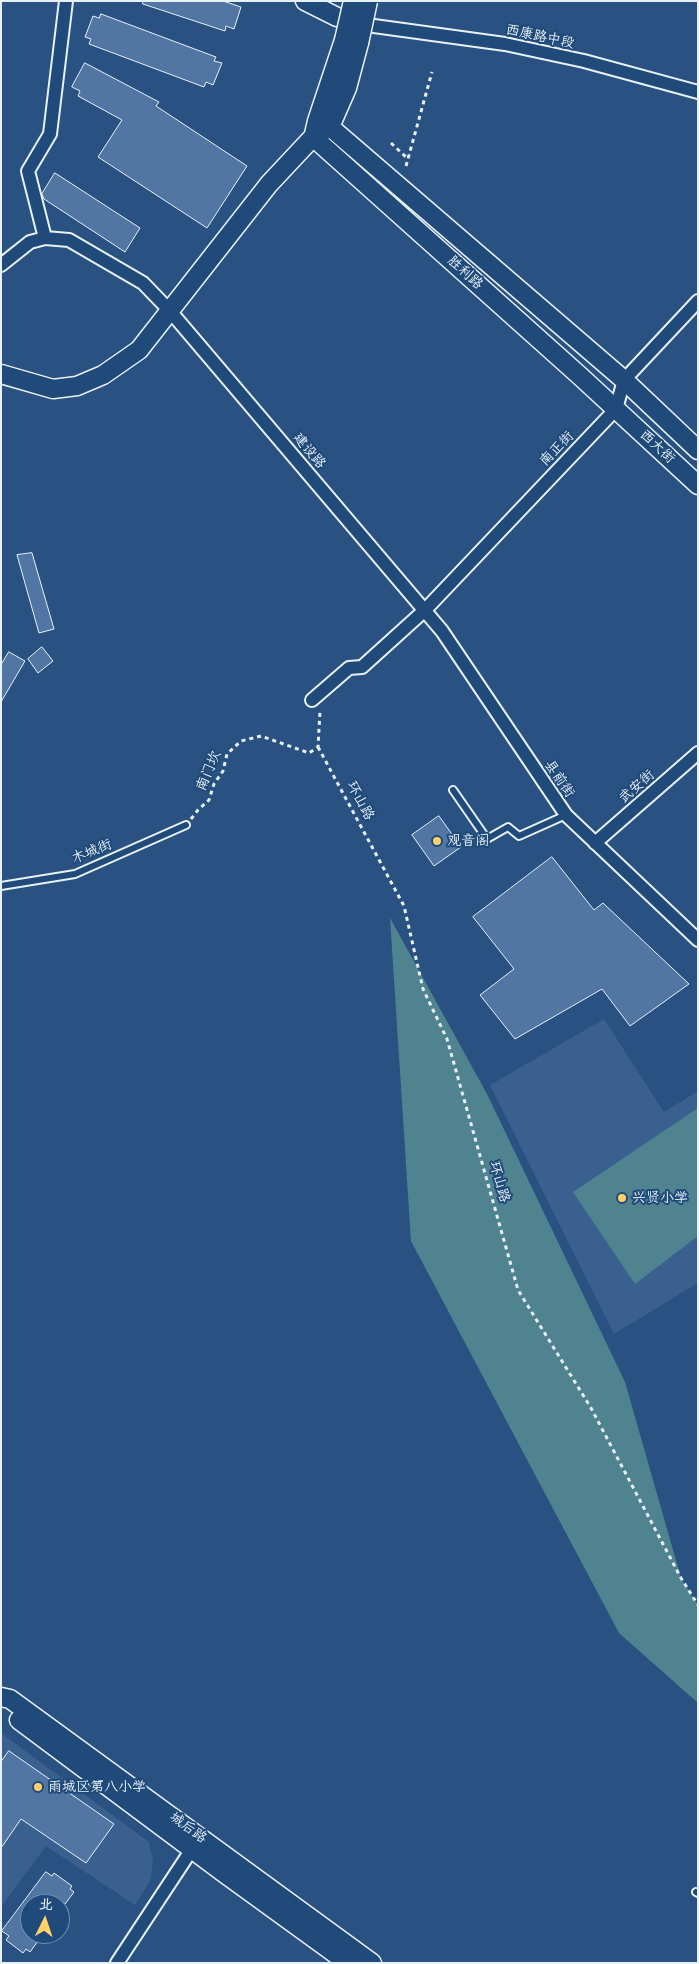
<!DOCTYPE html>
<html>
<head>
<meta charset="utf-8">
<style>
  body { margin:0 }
  #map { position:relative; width:699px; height:1964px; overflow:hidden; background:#295282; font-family:"Balsamiq Sans","LXGW WenKai TC",sans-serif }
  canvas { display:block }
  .frame { position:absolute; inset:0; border:2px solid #e8f1f8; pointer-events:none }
  .north { position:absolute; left:20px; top:1894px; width:50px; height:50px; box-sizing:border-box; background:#1f4a7a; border:1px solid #6f8dac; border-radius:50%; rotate:4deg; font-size:14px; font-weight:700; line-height:20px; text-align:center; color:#e8f1f8 }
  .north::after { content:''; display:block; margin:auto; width:18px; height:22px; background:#ffd166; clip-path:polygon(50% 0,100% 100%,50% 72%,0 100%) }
</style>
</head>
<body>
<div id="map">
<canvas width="699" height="1964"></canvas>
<div class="frame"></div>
<div class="north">北</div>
</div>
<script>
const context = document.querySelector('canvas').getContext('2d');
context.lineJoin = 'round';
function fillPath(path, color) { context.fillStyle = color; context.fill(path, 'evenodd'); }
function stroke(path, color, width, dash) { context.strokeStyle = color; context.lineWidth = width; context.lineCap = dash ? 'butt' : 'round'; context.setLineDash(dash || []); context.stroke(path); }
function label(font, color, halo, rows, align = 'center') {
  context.font = font + ' "Balsamiq Sans","LXGW WenKai TC",sans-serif'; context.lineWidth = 4; context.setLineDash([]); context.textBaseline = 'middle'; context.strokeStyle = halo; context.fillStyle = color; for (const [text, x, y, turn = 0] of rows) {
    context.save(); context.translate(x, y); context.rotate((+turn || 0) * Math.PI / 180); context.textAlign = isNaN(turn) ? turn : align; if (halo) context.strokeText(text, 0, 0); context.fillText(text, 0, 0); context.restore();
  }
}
fillPath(new Path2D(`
  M604,1019L664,1112L698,1091V1283L614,1334L490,1085Z
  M1,1733L149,1842L153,1861L151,1879L135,1905L46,1846L1,1907Z`), '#39608e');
fillPath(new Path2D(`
  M390,918L487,1094L625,1382L681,1578L698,1605V1703L619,1633L411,1241Z
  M698,1108V1236L635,1284L573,1192Z`), '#4f8390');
const building = new Path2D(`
  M143,1H223L241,7L234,29L226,26L225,31L143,4Z
  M101,14L216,57L214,61L222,63L213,85L206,82L204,87L89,44L91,39L85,37L93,16L99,18Z
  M85,63L159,102L156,106L247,166L207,228L98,157L122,120L78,96L80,91L72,87Z
  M55,173L140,228L125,252L44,199L42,194Z
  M32,553L54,629L39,633L17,555Z
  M42,647L53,661L38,673L28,659Z
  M9,652L25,661L1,702V665Z
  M439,816L461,847L434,866L412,835Z
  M552,857L594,910L603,903L689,984L630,1026L602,989L515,1039L480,995L514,969L473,917Z
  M9,1751L114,1824L86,1863L21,1819L1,1848V1762Z
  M46,1872L52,1876L54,1873L72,1886L70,1889L74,1892L65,1904H30V1934H43L30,1952L26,1949L23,1953L6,1940L9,1936L2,1931Z`);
fillPath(building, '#5276a4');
stroke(building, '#e8f1f8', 1);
const lane = new Path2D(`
  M453,790L487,839L508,827L519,836L566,815
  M1,886L75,874L186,825
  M696,1892L698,1893`);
const street = new Path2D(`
  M357,22L374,26L505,44L584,61L698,92
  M45,238L28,171L50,134L66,1
  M1,265L30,242L45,238L69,240L143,283L170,311L442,631L566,815L698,940
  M312,700L349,668L362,667L425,610L616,409L624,380L698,301
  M595,843L698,753
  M117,1963L196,1843`);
const secondary = new Path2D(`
  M305,1L337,17
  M321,123L330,127L624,380L698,450
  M314,134L317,121L344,40
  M313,137L580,376L698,485
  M1,374L53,389L77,386L103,375L139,350L269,184L313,137L330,127L347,88L359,43
  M1,1697L10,1699L372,1963
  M19,1720L224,1873L348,1963`);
stroke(lane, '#e8f1f8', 10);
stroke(street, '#e8f1f8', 16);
stroke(secondary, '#e8f1f8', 21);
stroke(new Path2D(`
  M391,143L408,159
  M406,166L432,72
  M318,747L404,906L423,989L447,1039L518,1290L591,1408L681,1578L698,1605
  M191,819L198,810L209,800L214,784L223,771L227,754L241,741L261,736L309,753L318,747L320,711`), '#e8f1f8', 3, [4, 4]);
stroke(lane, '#1f4a7a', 6);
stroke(street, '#1f4a7a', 12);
stroke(secondary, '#1f4a7a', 18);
const secondaryBridge = new Path2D(`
  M344,40L353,1
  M359,43L368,1`);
stroke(secondaryBridge, '#e8f1f8', 21, []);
stroke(secondaryBridge, '#1f4a7a', 18);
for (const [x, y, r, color] of [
  [437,841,5,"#ffd166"],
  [622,1198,5,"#ffd166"],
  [38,1787,5,"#ffd166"]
]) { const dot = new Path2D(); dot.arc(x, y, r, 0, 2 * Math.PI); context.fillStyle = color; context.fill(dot); stroke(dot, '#1f4a7a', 2); }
label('14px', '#e8f1f8', '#1f4a7a', [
  ["西康路中段",540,37,12],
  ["胜利路",465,273,42],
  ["西大街",657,447,43],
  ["南正街",557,449,-46],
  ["建设路",309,451,50],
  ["南门坎",209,771,-67],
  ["县前街",559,779,56],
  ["武安街",637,787,-41],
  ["环山路",360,801,62],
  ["木城街",92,852,-22],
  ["环山路",499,1182,74],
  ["城后路",188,1828,36]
]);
label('14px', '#e8f1f8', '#1f4a7a', [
  ["观音阁",447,841],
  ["兴贤小学",632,1198],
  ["雨城区第八小学",48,1787]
], 'left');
</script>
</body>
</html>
